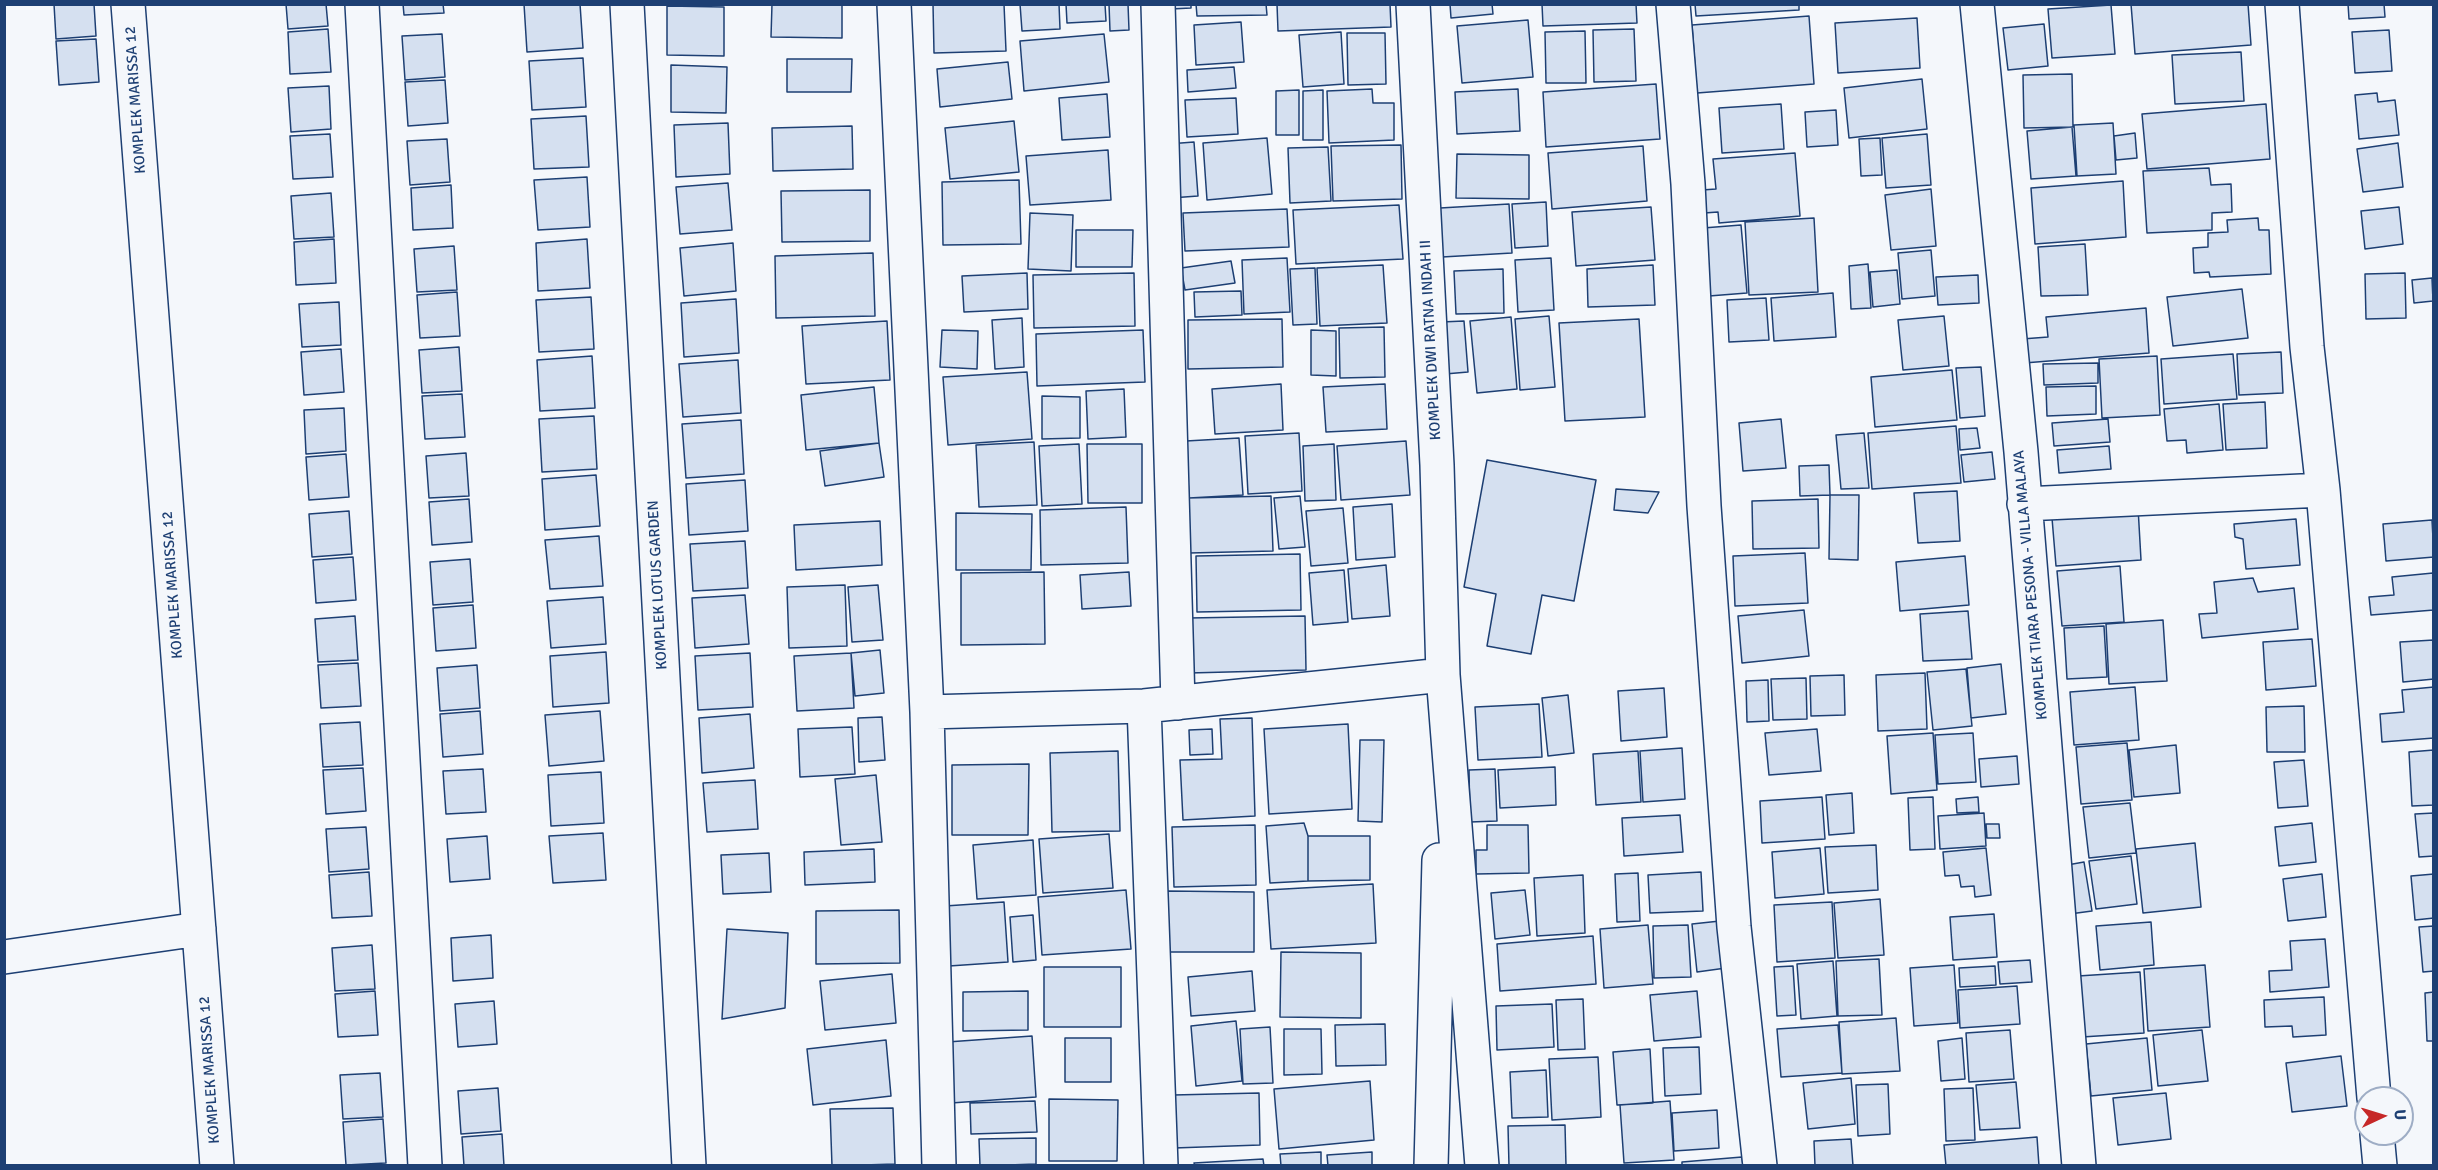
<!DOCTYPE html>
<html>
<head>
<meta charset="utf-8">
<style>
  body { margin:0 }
  #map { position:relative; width:2438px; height:1170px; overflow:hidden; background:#f4f7fb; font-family:Signika,sans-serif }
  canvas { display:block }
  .frame { position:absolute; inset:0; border:6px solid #1d3f73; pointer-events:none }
  .north { position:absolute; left:2354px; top:1086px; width:60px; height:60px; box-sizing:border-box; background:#f4f7fb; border:2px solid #9eadc5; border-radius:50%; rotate:86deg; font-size:16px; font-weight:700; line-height:24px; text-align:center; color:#1d3f73 }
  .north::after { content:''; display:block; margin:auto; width:21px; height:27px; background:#c62828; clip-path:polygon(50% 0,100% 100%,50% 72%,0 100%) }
</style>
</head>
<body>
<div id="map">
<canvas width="2438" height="1170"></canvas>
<div class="frame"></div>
<div class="north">U</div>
</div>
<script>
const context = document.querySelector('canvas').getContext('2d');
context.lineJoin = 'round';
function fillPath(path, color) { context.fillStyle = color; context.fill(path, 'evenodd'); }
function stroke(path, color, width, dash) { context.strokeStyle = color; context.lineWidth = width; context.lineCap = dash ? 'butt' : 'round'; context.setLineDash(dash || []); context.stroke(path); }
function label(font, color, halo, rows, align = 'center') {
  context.font = font + ' Signika,sans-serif'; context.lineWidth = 4.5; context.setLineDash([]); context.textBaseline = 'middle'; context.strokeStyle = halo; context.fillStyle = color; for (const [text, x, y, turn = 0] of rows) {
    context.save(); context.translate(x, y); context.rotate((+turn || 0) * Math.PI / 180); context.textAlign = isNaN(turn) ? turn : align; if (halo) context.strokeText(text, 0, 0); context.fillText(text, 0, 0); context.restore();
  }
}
const building = new Path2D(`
  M54,4H94L96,36L56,39Z
  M286,4H326L328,26L288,29Z
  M403,4H443L444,13L404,15Z
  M524,4H580L583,48L527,52Z
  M772,4H842V38L771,37Z
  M933,4H1004L1006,51L934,53Z
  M1020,4H1059L1060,29L1022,31Z
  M1066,4H1105L1106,21L1067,23Z
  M1109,4H1128L1129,30L1110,31Z
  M1171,4H1191V8L1171,9Z
  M1196,4H1266L1267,15L1197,16Z
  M1277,4H1390L1391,27L1278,31Z
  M1450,4H1492L1493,14L1451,18Z
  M1542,4H1636L1637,23L1543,26Z
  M1695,4H1799V10L1696,16Z
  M2131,4H2248L2251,45L2135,54Z
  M2348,4H2384L2385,17L2349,19Z
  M2111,5L2115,54L2052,58L2048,9Z
  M667,6L724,7V56L667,55Z
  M1809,16L1814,84L1697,93L1692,25Z
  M1917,18L1920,68L1838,73L1835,23Z
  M1528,20L1533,77L1462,83L1457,26Z
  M1241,22L1244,62L1196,65L1194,25Z
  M2044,24L2048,66L2008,70L2003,28Z
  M328,29L331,72L290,74L288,32Z
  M1634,29L1636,81L1594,82L1593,30Z
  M2389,30L2392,71L2355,73L2352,32Z
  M1585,31L1586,83H1546L1545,32Z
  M1341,32L1344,84L1303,87L1299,35Z
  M1347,33H1385L1386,84L1348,85Z
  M442,34L445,77L405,80L402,36Z
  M1104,34L1109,82L1024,91L1020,41Z
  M96,39L99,82L59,85L56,41Z
  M2241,52L2244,101L2175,104L2172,55Z
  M583,58L586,107L532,110L529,61Z
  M787,59H852L851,92H787Z
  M1008,62L1012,99L940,107L937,69Z
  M671,65L727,67L726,113L671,112Z
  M1234,67L1236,88L1188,92L1187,70Z
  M2072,74L2073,127L2024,128L2023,75Z
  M1922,79L1927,129L1849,138L1844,88Z
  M445,80L448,123L408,126L405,82Z
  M1656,84L1660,139L1546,147L1543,92Z
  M329,86L331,129L291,132L288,88Z
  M1372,89L1373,103H1394V140L1329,143L1327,91Z
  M1518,89L1520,131L1457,134L1455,92Z
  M1299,90V135H1276V91Z
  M1323,90V140H1303V91Z
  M2377,93L2378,102L2395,100L2399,135L2359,139L2355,95Z
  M1107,94L1110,137L1062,140L1059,98Z
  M1236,98L1238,134L1187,137L1185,100Z
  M1781,104L1784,149L1722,153L1719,108Z
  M2266,104L2270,159L2147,169L2142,114Z
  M1836,110L1838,145L1807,147L1805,112Z
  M586,116L589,167L534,169L531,119Z
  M1014,121L1019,172L950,179L945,128Z
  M728,123L730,174L676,177L674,125Z
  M2113,123L2116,174L2077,176L2074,125Z
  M852,126L853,169L773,171L772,128Z
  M2072,127L2076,176L2031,179L2027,131Z
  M2135,133L2137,158L2116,160L2114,136Z
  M330,134L333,177L293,179L290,136Z
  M1927,134L1931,185L1886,188L1882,138Z
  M1267,138L1272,194L1207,200L1203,143Z
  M1880,138L1882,175L1861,176L1859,139Z
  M447,139L450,182L410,185L407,141Z
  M1194,142L1198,196L1171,198L1168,144Z
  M2398,143L2403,187L2363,192L2357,149Z
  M1401,145L1402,199L1333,201L1331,146Z
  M1643,146L1647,201L1552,209L1548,153Z
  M1328,147L1331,201L1290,203L1288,148Z
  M1108,150L1111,200L1030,205L1026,156Z
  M1795,153L1800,216L1719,223L1718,212L1704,213L1702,190L1716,189L1713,159Z
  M1457,154L1529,155V199L1456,198Z
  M2209,168L2211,185L2231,184L2232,212L2212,213V230L2147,233L2143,171Z
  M587,177L590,227L538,230L534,180Z
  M1019,180L1021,244L943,245L942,182Z
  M2123,181L2126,237L2035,244L2031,188Z
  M728,183L732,230L680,234L676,187Z
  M451,185L453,228L413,230L411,188Z
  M1931,189L1936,246L1891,250L1885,195Z
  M870,190V241L782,242L781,191Z
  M331,193L334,237L294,239L291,196Z
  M1546,202L1548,246L1515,248L1512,204Z
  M1509,204L1512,253L1442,257L1440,208Z
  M1399,205L1403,259L1296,264L1293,210Z
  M1651,207L1655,260L1576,266L1572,212Z
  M2399,207L2403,244L2365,249L2361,211Z
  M1287,209L1289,247L1185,251L1183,213Z
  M1030,213L1073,215L1071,271L1028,269Z
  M1814,218L1818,292L1749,295L1745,222Z
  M2258,218L2259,230H2269L2271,274L2210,277L2209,272L2194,273L2193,248L2208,247V233L2228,232L2227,220Z
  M1741,225L1747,293L1709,296L1703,228Z
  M1076,230H1133L1132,267H1076Z
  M334,239L336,283L296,285L294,242Z
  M587,239L590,288L538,291L536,243Z
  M733,243L736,291L684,296L680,248Z
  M2085,244L2088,295L2041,296L2038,247Z
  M454,246L457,290L417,292L414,249Z
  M1931,250L1935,296L1902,299L1898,253Z
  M873,253L875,316L776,318L775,256Z
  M1287,258L1290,312L1244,314L1242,260Z
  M1551,258L1554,310L1518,312L1515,260Z
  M1231,261L1235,283L1185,290L1181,268Z
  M1868,264L1871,308L1851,309L1849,266Z
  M1383,265L1387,323L1320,326L1317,268Z
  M1653,265L1655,305L1588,307L1587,269Z
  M1315,268L1317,324L1293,325L1290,269Z
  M1503,269L1504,313L1456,314L1454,271Z
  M1897,270L1900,304L1873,307L1870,272Z
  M1027,273L1028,309L964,312L962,276Z
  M1134,273L1135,326L1034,328L1033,275Z
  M2405,273L2406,318L2366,319L2365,274Z
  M1978,275L1979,303L1938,305L1936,277Z
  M2432,278L2433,301L2414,303L2412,280Z
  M2242,289L2248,338L2173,346L2167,297Z
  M1241,291L1242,315L1195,317L1194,292Z
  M457,292L460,336L420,338L417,295Z
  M1833,293L1836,337L1774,341L1771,298Z
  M591,297L594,349L539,352L536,300Z
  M1766,298L1769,340L1729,342L1727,300Z
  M736,299L739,353L684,357L681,303Z
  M339,302L341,345L302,347L299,304Z
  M2146,308L2149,353L2024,363L2022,339L2048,337L2046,317Z
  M1549,316L1555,387L1520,390L1515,319Z
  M1944,316L1949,366L1903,370L1898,320Z
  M1511,317L1517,389L1477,393L1470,321Z
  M1022,318L1024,367L995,369L992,320Z
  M1282,319L1283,367L1188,369V320Z
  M1639,319L1645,417L1565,421L1559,323Z
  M887,321L890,380L806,384L802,326Z
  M1464,321L1468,372L1445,374L1441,322Z
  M1384,327L1385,377L1340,378L1339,328Z
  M942,330L978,331L977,369L940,367Z
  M1143,330L1145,382L1037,386L1036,334Z
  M1311,330L1336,331V376L1311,375Z
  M459,347L462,391L422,393L419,350Z
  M341,349L344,392L304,395L301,352Z
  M2281,352L2283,393L2239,395L2237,354Z
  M2233,354L2237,399L2164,404L2161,359Z
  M592,356L595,408L540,411L537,360Z
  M2157,356L2160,415L2102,418L2099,359Z
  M738,360L741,413L683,417L679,364Z
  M2098,363V383L2044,385L2043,364Z
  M1981,367L1985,416L1960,418L1956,368Z
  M1952,370L1957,420L1875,427L1871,377Z
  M1027,372L1032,439L948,445L943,377Z
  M1281,384L1283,430L1215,434L1212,389Z
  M1385,384L1387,429L1326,432L1323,387Z
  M2096,386V414L2047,416L2046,387Z
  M874,387L879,443L806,450L801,395Z
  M1124,389L1126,437L1088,439L1086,391Z
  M462,394L465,437L425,439L422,396Z
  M1042,396L1080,397V438L1042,439Z
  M2265,402L2267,448L2226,450L2223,404Z
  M2219,404L2223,450L2187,453L2186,440L2167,441L2164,409Z
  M344,408L346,451L306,454L304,410Z
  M594,416L597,469L542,472L539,419Z
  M1781,419L1786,468L1743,471L1739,423Z
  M2108,419L2110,442L2054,446L2052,423Z
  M741,420L744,474L686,478L682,424Z
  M1956,426L1961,483L1872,489L1868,433Z
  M1977,428L1980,448L1960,450L1959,429Z
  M1299,433L1302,491L1248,494L1245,436Z
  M1864,433L1869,488L1841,489L1836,435Z
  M1239,438L1243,495L1189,498L1186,441Z
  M1406,441L1410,495L1341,500L1337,446Z
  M1034,442L1037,505L979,507L976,445Z
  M879,443L884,477L825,486L820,451Z
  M1079,444L1082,504L1042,506L1039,446Z
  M1087,444H1142V503H1088Z
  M1334,444L1336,500L1305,501L1303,446Z
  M2109,446L2111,469L2059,473L2057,450Z
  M1992,452L1995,479L1964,482L1961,455Z
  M466,453L469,496L429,498L426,456Z
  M346,454L349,497L309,500L306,457Z
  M1487,460L1596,480L1574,601L1542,595L1531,654L1487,646L1496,594L1464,587Z
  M1829,465L1830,495L1800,496L1799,466Z
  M596,475L600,526L545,530L542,479Z
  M745,480L748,531L689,535L686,484Z
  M1616,489L1659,492L1648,513L1614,510Z
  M1957,491L1960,541L1918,543L1914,493Z
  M1830,495H1859L1858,560L1829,559Z
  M1271,496L1273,551L1189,553L1187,498Z
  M1300,496L1305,547L1279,549L1274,498Z
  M469,499L472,542L432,545L429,502Z
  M1818,499L1819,548L1753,549L1752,501Z
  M1392,504L1395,557L1356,560L1353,507Z
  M1126,507L1128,563L1041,565L1040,510Z
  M2138,507L2141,560L2056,566L2052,518Z
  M1343,508L1348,563L1311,566L1306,511Z
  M349,511L352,554L312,557L309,514Z
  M956,513L1032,514L1031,570H956Z
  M2296,519L2300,565L2246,569L2243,539L2235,537L2234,524Z
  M2432,520L2434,557L2386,561L2383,524Z
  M880,521L882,565L796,570L794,525Z
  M599,536L603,586L550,589L545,540Z
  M745,541L748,588L693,591L690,544Z
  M1805,553L1808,603L1735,606L1733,556Z
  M1300,554L1301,610L1197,612L1196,556Z
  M1965,556L1969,605L1900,611L1896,562Z
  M353,557L356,600L316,603L313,560Z
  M470,559L473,602L433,605L430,562Z
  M1386,565L1390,616L1352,619L1348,569Z
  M2120,566L2124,622L2062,626L2057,571Z
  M1344,570L1348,622L1313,625L1309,573Z
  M1044,572L1045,644L961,645V573Z
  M1129,572L1131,606L1082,609L1080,575Z
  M2433,573L2434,610L2371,615L2369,597L2394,595L2392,577Z
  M2253,578L2258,592L2294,588L2298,629L2202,638L2199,614L2217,613L2214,582Z
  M845,585L847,646L789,648L787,587Z
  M878,585L883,640L852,642L848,587Z
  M745,595L749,644L695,648L692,598Z
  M603,597L606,644L551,648L547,601Z
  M473,605L476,648L436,651L433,608Z
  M1804,610L1809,656L1742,663L1738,616Z
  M1968,611L1972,659L1923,661L1920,614Z
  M355,616L358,660L318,662L315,619Z
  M1305,616L1306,670L1189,673L1188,618Z
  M2163,620L2167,681L2109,684L2106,624Z
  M2104,626L2107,677L2067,679L2064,628Z
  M2312,639L2316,686L2266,690L2263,642Z
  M2434,640V679L2403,682L2400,642Z
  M880,650L884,693L855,696L851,653Z
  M606,652L609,703L553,707L550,656Z
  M750,653L753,707L698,710L695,656Z
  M851,653L854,708L797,711L794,656Z
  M358,663L361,706L321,708L318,665Z
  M2001,664L2006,714L1971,718L1967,668Z
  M477,665L480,708L440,711L437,668Z
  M1966,669L1972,726L1933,730L1927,672Z
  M1925,673L1927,729L1878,731L1876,675Z
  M1844,675L1845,715L1811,716L1810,676Z
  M1806,678L1807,719L1773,720L1771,679Z
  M1768,680L1769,721L1747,722L1746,681Z
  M2135,687L2139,740L2074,745L2070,692Z
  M2434,687V738L2382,742L2380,714L2404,712L2402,690Z
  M1664,688L1667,737L1621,741L1618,691Z
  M1568,695L1574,753L1548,756L1542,698Z
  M1539,704L1542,757L1478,760L1475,707Z
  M2304,706L2305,752H2267L2266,707Z
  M480,711L483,754L443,757L440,714Z
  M600,711L604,761L549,766L545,715Z
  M750,714L754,768L702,773L699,718Z
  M882,717L885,760L859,762L858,718Z
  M1252,718L1255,816L1183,820L1180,760L1222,759L1220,719Z
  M360,722L363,765L323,767L320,724Z
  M1348,724L1352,809L1269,814L1264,729Z
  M852,727L855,774L800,777L798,729Z
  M1212,729L1213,754L1190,755L1189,730Z
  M1817,729L1821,771L1769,775L1765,733Z
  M1933,733L1937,790L1891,794L1887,736Z
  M1973,733L1976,782L1938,784L1935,735Z
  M1360,740H1384L1382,822L1358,821Z
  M2127,743L2132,800L2081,804L2076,747Z
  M2176,745L2180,793L2134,797L2129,750Z
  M1682,748L1685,799L1643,802L1640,751Z
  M2434,750V805L2412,806L2409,752Z
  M1118,751L1120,831L1052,832L1050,753Z
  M1638,751L1641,802L1596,805L1593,754Z
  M2017,756L2019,784L1981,787L1979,759Z
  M2304,760L2308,806L2278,808L2274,762Z
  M1029,764L1028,835H952V765Z
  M1555,767L1556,805L1500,808L1498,770Z
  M363,768L366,811L326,814L323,770Z
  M483,769L486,812L446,814L443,771Z
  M1495,769L1497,821L1470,822L1469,770Z
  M601,772L604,823L551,826L548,775Z
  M876,775L882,842L841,845L835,779Z
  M755,780L758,829L707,832L703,783Z
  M1852,793L1854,833L1829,835L1826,795Z
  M1822,797L1825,839L1762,843L1760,801Z
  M1933,797L1935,849L1910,850L1908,798Z
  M1978,797L1979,812L1957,813L1956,799Z
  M2130,803L2136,853L2089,858L2083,807Z
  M1984,813L1986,846L1940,849L1938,816Z
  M2434,813V856L2419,857L2415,814Z
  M1680,815L1683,852L1624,856L1622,818Z
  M1304,823L1308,836V881L1270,883L1266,826Z
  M2312,823L2316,862L2279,866L2275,827Z
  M1986,824H1999L2000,838H1987Z
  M1255,825L1256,885L1174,887L1172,827Z
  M1487,825H1528L1529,873L1476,874V850H1487Z
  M366,827L369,869L329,872L326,829Z
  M603,833L606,880L553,883L549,836Z
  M1109,834L1113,888L1043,893L1039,839Z
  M487,836L490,879L450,882L447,839Z
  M1308,836H1370V880L1308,881Z
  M1033,840L1036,895L977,899L973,845Z
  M2195,843L2201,907L2143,913L2136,849Z
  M1876,845L1878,890L1828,893L1825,847Z
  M1820,848L1824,894L1775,898L1772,852Z
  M1986,848L1991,895L1975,897L1974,886L1961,887L1959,875L1945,876L1943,852Z
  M874,849L875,882L805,885L804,852Z
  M769,853L771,892L723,894L721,855Z
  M2131,856L2137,904L2096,909L2089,861Z
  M2084,862L2092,911L2062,915L2056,867Z
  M369,872L372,916L332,918L329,875Z
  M1701,872L1703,911L1650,913L1648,875Z
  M1638,873L1640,921L1617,922L1615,874Z
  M2322,874L2326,917L2288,921L2283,879Z
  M2434,874V918L2415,920L2411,876Z
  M1583,875L1585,933L1537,936L1534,878Z
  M1373,884L1376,943L1271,949L1267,890Z
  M1126,890L1131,949L1042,955L1038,897Z
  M1525,890L1530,935L1495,939L1491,893Z
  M1167,891L1254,892V952H1167Z
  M1880,899L1884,955L1838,958L1834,903Z
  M1004,902L1008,962L949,966L945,906Z
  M1832,902L1835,958L1777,962L1774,905Z
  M899,910L900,963L816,964V911Z
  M1994,914L1997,957L1953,960L1950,917Z
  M1033,915L1036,960L1013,962L1010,917Z
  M1720,921L1726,968L1697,972L1692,924Z
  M2151,922L2154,965L2100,970L2096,926Z
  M1648,925L1653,984L1604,988L1600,929Z
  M1688,925L1691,977L1654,978L1653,926Z
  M2434,926V971L2423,972L2419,927Z
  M727,929L788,933L785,1008L722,1019Z
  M491,935L493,978L453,981L451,938Z
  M1593,936L1596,984L1500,991L1497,944Z
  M2325,939L2329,987L2270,992L2269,971L2292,970L2290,941Z
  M372,945L375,989L335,991L332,948Z
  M1281,952L1361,953V1018L1280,1017Z
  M1879,959L1882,1015L1838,1016L1836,961Z
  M2030,960L2032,982L2000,984L1998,962Z
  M1833,961L1837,1016L1801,1019L1797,964Z
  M1954,965L1958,1023L1914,1026L1910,968Z
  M2205,965L2210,1027L2148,1031L2144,969Z
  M1793,966L1796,1015L1777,1016L1774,967Z
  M1995,966L1996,985L1960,987L1959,968Z
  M1044,967H1121V1027H1044Z
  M1252,971L1255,1011L1191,1016L1188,977Z
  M2140,972L2144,1033L2082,1037L2078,976Z
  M892,974L896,1023L825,1030L820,981Z
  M2017,986L2020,1024L1960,1028L1958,990Z
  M375,991L378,1035L338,1037L335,994Z
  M1028,991V1030L963,1031V992Z
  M1697,991L1701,1037L1654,1041L1650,995Z
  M2434,992V1041H2427L2425,993Z
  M2324,997L2326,1035L2293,1037L2292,1026L2265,1027L2264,1000Z
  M1583,999L1585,1049L1558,1050L1556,1000Z
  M494,1001L497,1044L458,1047L455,1004Z
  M1552,1004L1554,1047L1497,1050L1496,1006Z
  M1896,1018L1900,1071L1842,1074L1839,1022Z
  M1236,1021L1242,1081L1196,1086L1191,1026Z
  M1385,1024L1386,1065L1336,1066L1335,1025Z
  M1838,1025L1842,1073L1781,1077L1777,1029Z
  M1270,1027L1273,1083L1243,1084L1240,1029Z
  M1284,1029H1321L1322,1074L1284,1075Z
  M2010,1030L2014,1079L1969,1082L1966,1033Z
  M2202,1030L2208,1081L2158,1086L2153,1035Z
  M1032,1036L1036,1097L951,1103L947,1042Z
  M1065,1038H1111V1082H1065Z
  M1962,1038L1965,1079L1941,1081L1938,1041Z
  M2147,1038L2152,1090L2091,1096L2086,1044Z
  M886,1040L891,1096L813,1105L807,1049Z
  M1699,1047L1701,1094L1665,1096L1663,1048Z
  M1650,1049L1653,1103L1617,1105L1613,1052Z
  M2341,1056L2347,1106L2292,1112L2286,1063Z
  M1598,1057L1601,1117L1552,1120L1549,1059Z
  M1546,1070L1548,1117L1512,1118L1510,1072Z
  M380,1073L383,1117L343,1119L340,1075Z
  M1851,1078L1855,1124L1808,1129L1803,1083Z
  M1370,1081L1374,1140L1279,1149L1274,1089Z
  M2016,1082L2020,1128L1980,1130L1976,1085Z
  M1888,1084L1890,1134L1858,1136L1856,1085Z
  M498,1088L501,1131L461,1134L458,1091Z
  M1973,1088L1975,1140L1946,1141L1944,1089Z
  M1259,1093L1260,1145L1174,1148L1173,1095Z
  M2166,1093L2171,1139L2118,1145L2113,1098Z
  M1049,1099L1118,1100L1117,1161H1049Z
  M1035,1101L1037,1132L971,1134L970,1103Z
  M1670,1101L1674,1160L1624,1163L1620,1105Z
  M893,1108L895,1164L832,1166L830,1109Z
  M1717,1110L1719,1148L1674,1151L1672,1113Z
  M383,1119L386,1163L346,1165L343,1122Z
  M1565,1125L1566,1166H1509L1508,1126Z
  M502,1134L504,1166H464L462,1137Z
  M2037,1137L2039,1166H1946L1944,1145Z
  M1036,1138V1164L980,1166L979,1139Z
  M1851,1139L1853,1166H1815L1814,1141Z
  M1321,1152V1166H1281L1280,1154Z
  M1372,1152V1166H1328L1327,1155Z
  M1742,1157L1743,1166H1682V1162Z
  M1263,1159L1264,1166H1195L1194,1163Z`);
fillPath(building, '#d5e0f0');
stroke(building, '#1d3f73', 1.5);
const minor = new Path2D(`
  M128,4L217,1166
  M362,4L425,1166
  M627,4L689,1166
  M894,4L927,712L939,1166
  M1158,4L1178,703
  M1413,4L1437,465L1443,675L1482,1166
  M1673,4L1688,184L1704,506L1734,927L1760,1166
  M1977,4L2021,452L2079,1166
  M2282,4L2307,347L2323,490L2374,1098
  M2024,504L2323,490
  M1144,706L1161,1166
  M927,712L1144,706L1443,675
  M4,957L199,929
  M2377,1134L2380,1166
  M1431,1166L1439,860`);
stroke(minor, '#1d3f73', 36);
stroke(minor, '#f4f7fb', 33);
label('15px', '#1d3f73', '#f4f7fb', [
  ["KOMPLEK MARISSA 12",136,100,-94],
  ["KOMPLEK DWI RATNA INDAH II",1431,340,-93],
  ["KOMPLEK MARISSA 12",173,585,-94],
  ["KOMPLEK LOTUS GARDEN",658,585,-93],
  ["KOMPLEK TIARA PESONA - VILLA MALAYA",2031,585,-95],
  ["KOMPLEK MARISSA 12",210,1070,-94]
]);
</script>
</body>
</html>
